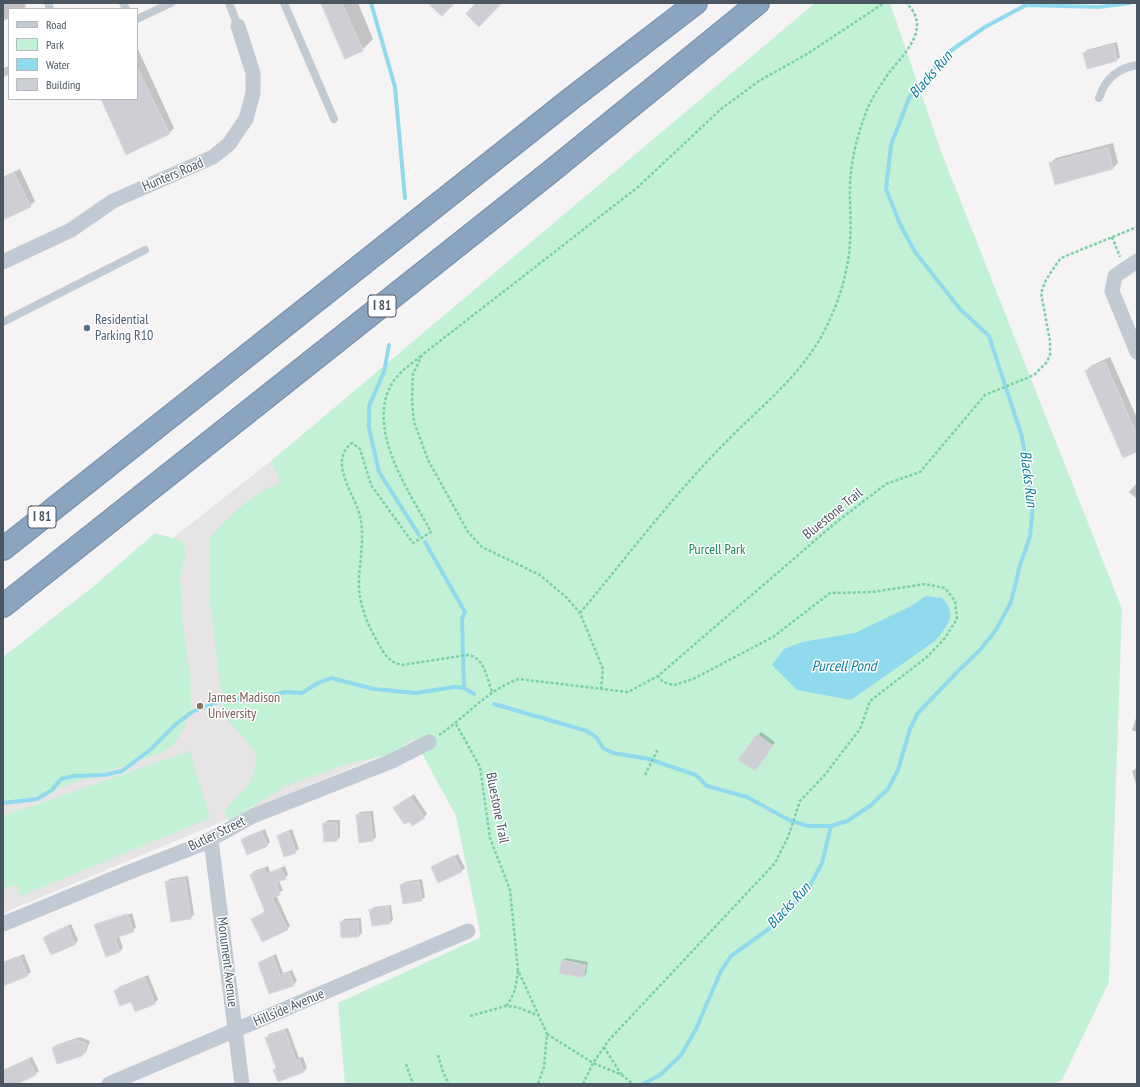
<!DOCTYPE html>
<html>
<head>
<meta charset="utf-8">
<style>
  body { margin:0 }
  #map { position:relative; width:1140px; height:1087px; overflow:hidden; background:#f5f3f3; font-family:"PT Sans Narrow",sans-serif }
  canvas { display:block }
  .frame { position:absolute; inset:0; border:4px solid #4a5661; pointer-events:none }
  .legend { position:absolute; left:8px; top:8px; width:130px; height:92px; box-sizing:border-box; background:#fff; border:1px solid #b7bbc0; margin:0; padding:5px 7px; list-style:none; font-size:12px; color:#4a5661 }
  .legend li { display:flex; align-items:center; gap:8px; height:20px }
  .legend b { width:20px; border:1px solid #b7bbc0 }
</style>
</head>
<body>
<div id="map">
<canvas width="1140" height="1087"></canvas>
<div class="frame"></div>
<ul class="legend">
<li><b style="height:5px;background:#c1cad2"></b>Road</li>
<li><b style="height:11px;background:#c3f1d5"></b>Park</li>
<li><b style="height:11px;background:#90daee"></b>Water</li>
<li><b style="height:11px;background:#cdcfd5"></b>Building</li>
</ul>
</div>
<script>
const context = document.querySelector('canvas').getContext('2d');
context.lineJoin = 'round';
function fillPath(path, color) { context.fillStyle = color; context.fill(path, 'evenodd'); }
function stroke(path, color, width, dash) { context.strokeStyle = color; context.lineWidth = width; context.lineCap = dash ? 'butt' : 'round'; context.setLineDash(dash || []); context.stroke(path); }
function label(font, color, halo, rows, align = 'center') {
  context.font = font + ' "PT Sans Narrow",sans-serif'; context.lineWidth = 3; context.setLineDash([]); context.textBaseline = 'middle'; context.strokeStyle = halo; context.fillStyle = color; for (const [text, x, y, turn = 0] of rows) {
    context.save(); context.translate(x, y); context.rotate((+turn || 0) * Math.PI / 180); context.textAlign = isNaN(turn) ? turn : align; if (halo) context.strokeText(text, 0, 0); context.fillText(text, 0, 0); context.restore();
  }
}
fillPath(new Path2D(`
  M271,461L415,741L3,913V671Z`), '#e6e4e5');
fillPath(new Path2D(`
  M815,3H890L942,154L1122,609L1109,982L1062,1080L1053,1084H345L338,1003L481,937L456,816L413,737L396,753L343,765L286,786L229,821L224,812C231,799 245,793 251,779C254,773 255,764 257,757L245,739L224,717L210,600L209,538C230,515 252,494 281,482L271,461Z
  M155,533L182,541L186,552L180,575L182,618L190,672L191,710L184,728L174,745L161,753L18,802L3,804V657L94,586Z
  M190,751L210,818L21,896L17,884L3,889V816Z`), '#c3f1d5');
fillPath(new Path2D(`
  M926,596L942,598C958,613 948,626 935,641L851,700L797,690L772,665L784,649L802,642L855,633L911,606Z`), '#90daee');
fillPath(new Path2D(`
  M3,3H25L26,6L24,9H9V18L3,21Z
  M322,3H358L373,39L362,50Z
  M1117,42L1120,57L1117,60L1088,67L1084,53L1087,50Z
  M137,47L174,128L169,133L127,154L102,99H137Z
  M1113,143L1118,163L1113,168L1056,183L1050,163L1056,158Z
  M20,169L35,201L30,206L3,219V177Z
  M1110,357L1137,418V451L1086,371L1091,366Z
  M1137,483V499L1129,492Z
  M1137,715V732L1132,730Z
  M761,732L775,742L755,770L758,735Z
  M1137,768V787L1132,771Z
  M414,794L427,814L424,817L398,805Z
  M373,811L376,837L373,840L357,815L360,812Z
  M328,820H340V837L337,840L324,823Z
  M265,829L270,842L267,845L242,840L245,837Z
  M292,829L299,849L295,852L279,836L282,833Z
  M458,854L465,868L461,871L432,867Z
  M268,866L270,872L285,866L288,875L279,881L283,890L276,895L290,926L287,929L252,919L265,911L251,875L254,871Z
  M188,876L194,914L191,918L166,882L170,879Z
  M422,879L425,897L421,900L401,885L405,882Z
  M391,905L393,920L390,923L371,910L374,907Z
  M132,913L136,927L133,931L119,936L123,948L120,951L96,925L98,922V925Z
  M361,918L362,933L359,936L341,923L344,919Z
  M71,924L78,940L75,944L51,954L44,938L47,935Z
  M24,954L31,972L27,975L3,984V962Z
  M276,954L283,973L292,970L297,981L293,985L259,963L263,960Z
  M566,958L588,962L586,974L583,977L562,961Z
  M148,975L158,999L155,1003L136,1011L132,1000L115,991L119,987Z
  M288,1028L299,1058L303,1057L307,1068L304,1071L278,1081L274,1070L277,1067L266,1038L269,1034Z
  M80,1037L90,1041L86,1052L82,1056L53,1048L56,1045Z
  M32,1057L39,1071L35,1074L13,1084H3V1071L5,1069Z`), '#0003');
stroke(new Path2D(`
  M371,3L395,87L405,198
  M389,345L384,372L369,406V428L379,472L419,535
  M425,542L465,612L462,619L464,688
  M494,704L587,731L597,738L603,748L613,753L649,759L696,775L707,786L747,797L789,820L808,826H831
  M3,803L37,799L52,790L61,779L74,776L104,775L122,771L150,750L177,723L192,712L214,703L235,699L248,701L285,692L302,693L318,683L331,678L374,689L416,693L454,687L464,688L474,694
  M643,1084L660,1075L681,1055L696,1029L721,971L731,956L777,923L809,887L822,863L831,826L847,821L870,806L888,789L898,770L910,729L918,713L959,670L980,650L996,630L1011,602L1020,565L1030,537L1033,503L1022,437L989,336L960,309L915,252L900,224L886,189L891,145L909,98L946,54L985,27L1026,5L1099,7L1130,3`), '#90daee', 4);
const building = new Path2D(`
  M321,3H342L363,51L345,59Z
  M428,3H455L442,16Z
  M476,3H502L479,27L466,14Z
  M1114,45L1117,61L1087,69L1083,53Z
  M137,67L170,134L126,155L101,99H137Z
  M1108,148L1113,169L1055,185L1049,163Z
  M14,173L31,207L3,220V179Z
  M1105,362L1137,435V452L1123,458L1085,371Z
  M757,734L773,746L755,771L738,760Z
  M410,797L425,818L412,826L410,822L404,824L393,808Z
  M370,814L373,841L359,843L356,815Z
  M323,823H337V841L324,842Z
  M261,831L268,846L247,855L241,840Z
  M289,832L296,853L284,857L277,836Z
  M454,856L462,872L438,883L431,867Z
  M264,869L266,874L281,869L286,879L276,883L280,895L272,898L288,930L262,942L251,919L265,912L250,875Z
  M185,879L191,919L171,922L165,882Z
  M419,882L422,901L403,904L400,885Z
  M388,907L390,924L372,926L369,910Z
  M127,914L134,932L115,938L120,952L106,957L94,925Z
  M358,921L359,937L341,938L340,922Z
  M68,927L75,945L51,955L43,938Z
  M20,957L28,976L3,986V964Z
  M273,957L280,975L289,972L294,986L269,994L258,963Z
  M562,960L586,965L583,978L559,973Z
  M145,978L155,1004L135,1012L131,1002L120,1006L114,991Z
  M285,1030L296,1061L299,1059L304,1072L278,1082L273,1070L276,1068L265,1038Z
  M76,1040L87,1044L82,1056L57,1064L52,1048Z
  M29,1059L36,1075L17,1084H6L3,1078V1071Z`);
fillPath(building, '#cdcfd5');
stroke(building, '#d7d9de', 1);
const motorway = new Path2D(`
  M3,549L572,98L696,3
  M3,606L549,173L758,3`);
stroke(motorway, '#7690ad', 24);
stroke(new Path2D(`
  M1112,237L1120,257
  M421,356C412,363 402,370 395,379C362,425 409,491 431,532L413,543L371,485L360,449L352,443C326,463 358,497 361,521C364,541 360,560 359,579C358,603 367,623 378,643C385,654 388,662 402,665L468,655C484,657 487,678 492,692
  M580,613C627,557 671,498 722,446C762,404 806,374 830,319C841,295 849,267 850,241C852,218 848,195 851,172C853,152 859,131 866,112C871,99 880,86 888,74C904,53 933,28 906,3
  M601,689L603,669L580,613L566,597L540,575L482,547L468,532L428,460L414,422L412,400L413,374L422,355L638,187L721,109L759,81L807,54L884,3
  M456,724L480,767L490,838L510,890L518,970L547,1034L544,1067L538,1084
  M439,735C466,717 488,689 519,679L628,692L658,676L834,524L886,484L920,472L985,395L1034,375L1047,362L1050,355V341L1041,293L1046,280L1055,266L1061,258L1137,227
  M645,775L658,749
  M506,1006C515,995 516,985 518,971
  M470,1016L506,1006L517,1007L537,1015
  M547,1034L593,1063L622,1075L633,1084
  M604,1047L621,1074
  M438,1055L443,1072L449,1084
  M406,1064L413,1084
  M583,1084L593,1063L609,1040L775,863L788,837L800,801L823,777L860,729L870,701L927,657L945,638L957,619L955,601L945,588L925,584L872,592L830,593L773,637L693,679L674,685L663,682L658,676`), '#7ad0a6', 2.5, [3, 2]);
stroke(new Path2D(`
  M48,3L50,9
  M123,3L126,9
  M229,3L238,26
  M284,3L334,119
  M137,19L171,3
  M3,73L9,70
  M1099,98C1105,79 1118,68 1137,65
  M3,322L145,250`), '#c1cad2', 8);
stroke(new Path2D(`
  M1137,261L1115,276L1112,291L1137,352
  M3,262L71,230L113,201L213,157L229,144L246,119L253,93V73L238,26
  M211,840L242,1084
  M3,924L127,873L202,844L253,816L392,761L429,742
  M109,1084L468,931`), '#c1cad2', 15);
stroke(motorway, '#8ba5c1', 22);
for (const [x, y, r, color] of [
  [87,328,4,"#5c6f8a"],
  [200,706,4,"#8d6e63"]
]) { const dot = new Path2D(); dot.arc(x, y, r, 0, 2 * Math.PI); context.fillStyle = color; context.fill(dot); stroke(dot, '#fff', 1.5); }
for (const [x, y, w] of [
  [382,306,28],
  [42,517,28]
]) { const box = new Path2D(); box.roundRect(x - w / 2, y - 11, w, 22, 3); context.fillStyle = '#fff'; context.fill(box); stroke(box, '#4a5661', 1); }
label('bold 13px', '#4a5661', null, [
  ["I 81",382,306],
  ["I 81",42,517]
]);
label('14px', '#4a5661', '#fff', [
  ["Hunters Road",173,175,-23],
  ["Bluestone Trail",833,514,-39],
  ["Bluestone Trail",497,808,79],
  ["Butler Street",217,834,-26],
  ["Monument Avenue",227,962,83],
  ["Hillside Avenue",289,1008,-23]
]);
label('14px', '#4e5e75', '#fff', [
  ["Residential",95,320],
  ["Parking R10",95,336]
], 'left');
label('14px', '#17864f', '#fff', [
  ["Purcell Park",717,550]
]);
label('14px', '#785e54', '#fff', [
  ["James Madison",208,698],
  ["University",208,714]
], 'left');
label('italic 15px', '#0c7c9b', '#fff', [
  ["Blacks Run",931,75,-49],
  ["Blacks Run",1028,479,83],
  ["Purcell Pond",844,667],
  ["Blacks Run",789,906,-47]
]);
</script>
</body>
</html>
